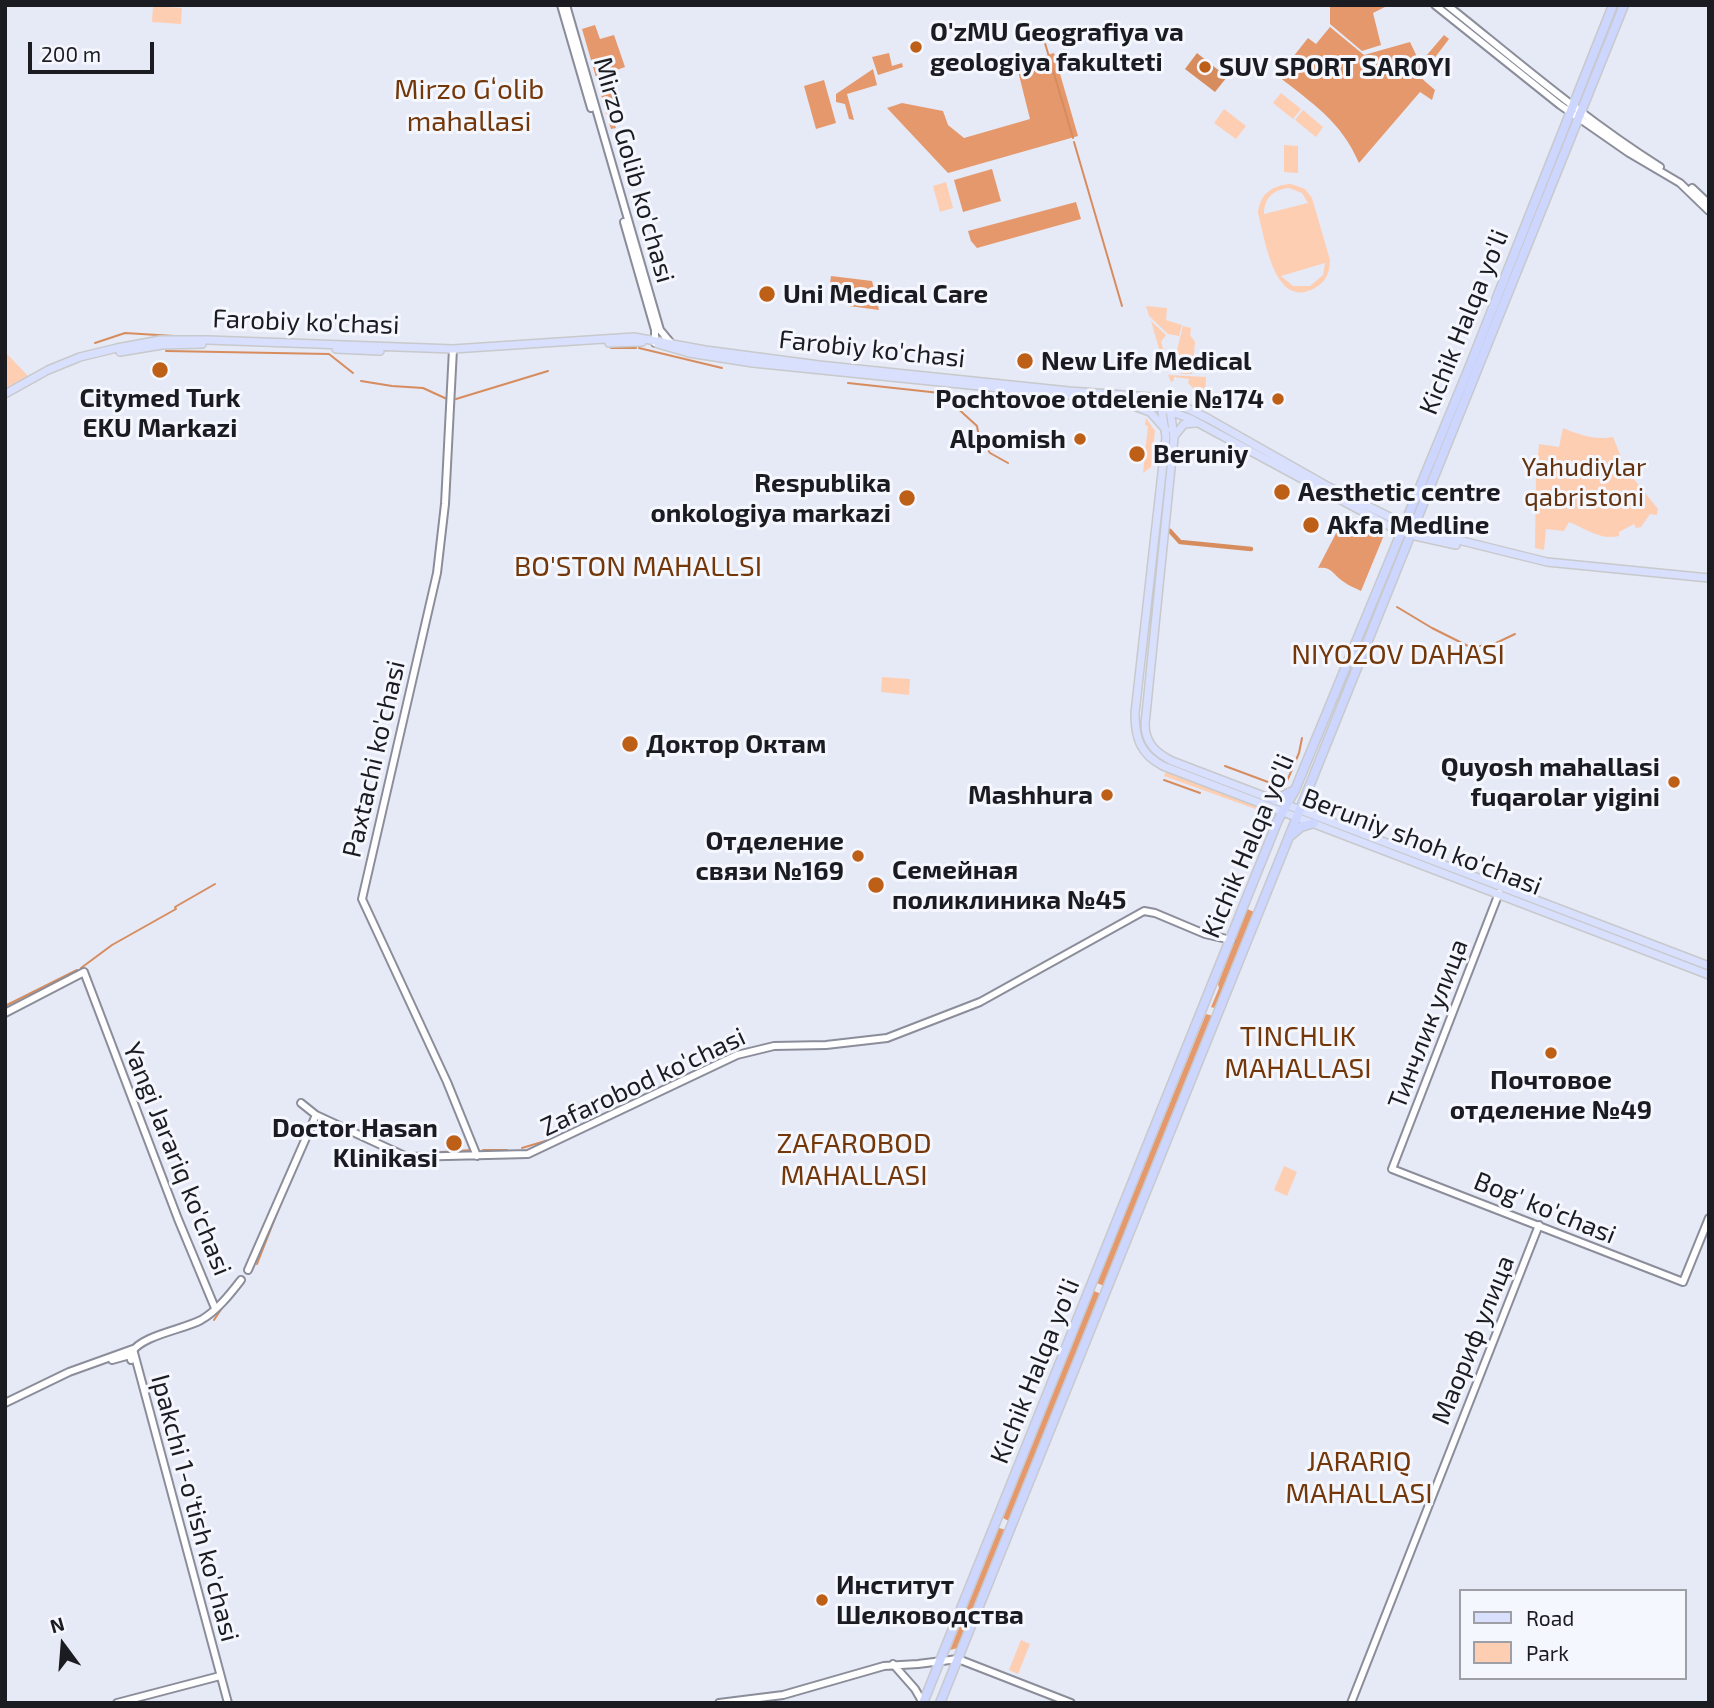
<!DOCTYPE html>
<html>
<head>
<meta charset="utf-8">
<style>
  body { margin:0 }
  #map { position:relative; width:1714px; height:1708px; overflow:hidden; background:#e6e9f6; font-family:"Exo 2",sans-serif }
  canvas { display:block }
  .frame { position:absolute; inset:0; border:7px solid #1b1c21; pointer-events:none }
  .legend { position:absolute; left:1459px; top:1589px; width:228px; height:91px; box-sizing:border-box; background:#f5f7ff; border:2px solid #9e9fa6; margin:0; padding:9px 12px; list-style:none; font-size:21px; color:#1b1c21 }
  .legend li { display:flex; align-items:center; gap:14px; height:35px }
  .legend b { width:35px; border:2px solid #9e9fa6 }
  .north { position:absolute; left:28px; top:1610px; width:70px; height:70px; -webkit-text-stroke:5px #f5f7ff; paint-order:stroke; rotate:344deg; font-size:19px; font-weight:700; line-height:28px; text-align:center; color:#1b1c21 }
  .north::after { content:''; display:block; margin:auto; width:24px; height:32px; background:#1b1c21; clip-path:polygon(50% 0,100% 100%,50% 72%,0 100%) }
  .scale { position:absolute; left:28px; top:42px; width:126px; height:32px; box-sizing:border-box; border:4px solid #1b1c21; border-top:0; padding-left:9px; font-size:21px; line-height:24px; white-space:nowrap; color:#1b1c21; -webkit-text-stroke:5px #f5f7ff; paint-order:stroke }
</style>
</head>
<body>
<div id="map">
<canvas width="1714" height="1708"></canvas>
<div class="frame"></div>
<ul class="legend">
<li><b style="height:9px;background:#d9e0fe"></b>Road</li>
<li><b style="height:19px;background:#feceb3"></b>Park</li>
</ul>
<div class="north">N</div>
<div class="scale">200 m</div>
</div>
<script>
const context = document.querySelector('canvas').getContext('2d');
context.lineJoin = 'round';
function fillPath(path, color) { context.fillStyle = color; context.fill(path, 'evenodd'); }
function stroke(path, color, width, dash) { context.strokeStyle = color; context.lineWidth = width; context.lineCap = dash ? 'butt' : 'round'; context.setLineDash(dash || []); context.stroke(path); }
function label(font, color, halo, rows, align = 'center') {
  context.font = font + ' "Exo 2",sans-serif'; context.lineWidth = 6; context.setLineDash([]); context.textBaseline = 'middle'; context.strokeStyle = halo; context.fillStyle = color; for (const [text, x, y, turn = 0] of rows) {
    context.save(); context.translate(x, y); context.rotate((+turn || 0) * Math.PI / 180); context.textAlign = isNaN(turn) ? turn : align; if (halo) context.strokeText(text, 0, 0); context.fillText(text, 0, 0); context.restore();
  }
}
fillPath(new Path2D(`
  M153,6L182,8L181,24L152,22Z
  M1281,93L1301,109L1293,119L1273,103Z
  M1224,109L1246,126L1236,139L1214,123Z
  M1303,110L1323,127L1316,137L1295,120Z
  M1284,145L1298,146V173L1284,172Z
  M946,182L953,208L940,212L933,186Z
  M1291,184L1305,189L1312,198L1330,260C1330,272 1326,282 1315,288C1274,311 1265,238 1258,213C1260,193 1273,185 1291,184ZM1289,188L1302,193L1308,203L1264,214C1264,198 1274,189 1289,188ZM1325,263L1323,275L1310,286H1293L1281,276Z
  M1146,306L1167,308L1166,320L1182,325L1179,336L1168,334L1149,316Z
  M1151,321L1166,335L1161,342L1164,351L1170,353L1176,351L1178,357L1165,369Z
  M1183,326L1191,328L1190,335L1195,342L1192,374H1181L1182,364L1177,350Z
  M5,355H8L28,376L5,389Z
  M1168,375L1206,377L1205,405L1198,402L1194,389L1188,383L1189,379L1174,377V380L1171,382Z
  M1146,418L1155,431L1151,467L1143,473L1148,426L1145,425Z
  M1563,428C1580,435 1594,440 1613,437L1626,469L1658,509L1657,515L1650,514L1641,527L1636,528L1634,524L1619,532V536C1602,541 1584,528 1569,522L1564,531L1546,529L1544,550L1535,548L1536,475L1539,444L1559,447Z
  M882,677L910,679L909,695L881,692Z
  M1166,771L1274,811L1272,815L1164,776Z
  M1284,1166L1297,1172L1287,1196L1274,1190Z
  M1021,1640L1030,1644L1018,1674L1009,1670Z`), '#feceb3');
fillPath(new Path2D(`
  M1330,5H1389L1373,13L1381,45L1362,51L1330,24Z
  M595,25L600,39L614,35L625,67L611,72L620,101L609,105L616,128L611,129L582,29Z
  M1330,27L1364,55L1410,42L1420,63L1444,35L1449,39L1420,77L1435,90L1432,100L1420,92L1359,163C1341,121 1313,104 1278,76L1308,38L1316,44Z
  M889,53L892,66L902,63L903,67L878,75L872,57Z
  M1054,53L1078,136L948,173L887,108L902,103L943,111L948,125L964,138L1030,119L1016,63Z
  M873,69L877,85L847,94L854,120L849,119L845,104L836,102V94Z
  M824,80L836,123L816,129L804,86Z
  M992,169L1001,201L963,212L954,180Z
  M1076,202L1081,219L977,248L971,241L968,231Z
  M831,276L872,281L879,310L849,306V303L828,300Z
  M1346,514L1384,535L1361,591C1356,588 1349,586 1344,582C1333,575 1332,566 1318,568Z
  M1247,909L1254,912L1222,995L1214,1008L1211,1007L1219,988L1218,984Z
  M1206,1014L1213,1016L1104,1286L1097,1283Z
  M1094,1291L1101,1294L1009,1521L1003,1518Z
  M999,1528L1006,1530L958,1648L950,1650Z`), '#e5986b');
fillPath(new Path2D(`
  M1197,53L1227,77L1215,92L1185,69Z`), '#d78c5e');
stroke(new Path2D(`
  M1042,33L1073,138
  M1074,142L1122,306
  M95,343L125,333L174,336
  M611,348H636
  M639,348L722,368
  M166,351L329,354L353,373
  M361,381L392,386L423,388L447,399
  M848,383L940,393
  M456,399L548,371
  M954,405L977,426L979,437L990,453L1008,463
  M1397,607L1432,628L1472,648
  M1480,646L1496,643L1515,634
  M1225,766L1284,788L1299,753L1302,738
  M1164,780L1200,793
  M81,968L112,945L176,909L175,907L215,884
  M5,1006L77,970
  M321,1115L363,1133
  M371,1137L396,1149
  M308,1140L318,1120
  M522,1148L552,1139
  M483,1150H507
  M411,1154L472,1150
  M257,1264L281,1203
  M214,1320L224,1305`), '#d78c5e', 2);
stroke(new Path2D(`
  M1170,531L1180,542L1251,549`), '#d78c5e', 4.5);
const tertiary = new Path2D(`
  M453,349L445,504L437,573L362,899L447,1082L477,1156
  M1499,893L1392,1169L1683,1282L1709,1218
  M5,1013L84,972L178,1219L215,1308
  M301,1103L316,1115L407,1157L528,1154L737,1055L774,1046L826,1045L887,1038L980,1002L1144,911L1155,913L1205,934L1231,940
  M248,1270L316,1115
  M131,1353C142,1335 182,1330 201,1320C217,1311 230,1294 241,1280
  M958,1659L1071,1703
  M117,1703L220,1676
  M1351,1703L1539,1225`);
const secondary = new Path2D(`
  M561,5L591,108
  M566,5L660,330L670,342
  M1435,5L1560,105L1629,153L1680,183L1709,211
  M1447,5C1517,61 1584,119 1660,167
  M1692,188L1709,204
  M624,222L655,330V343
  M112,1360L130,1355L131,1360
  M5,1403L69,1372L133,1349L228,1703
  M893,1664L915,1689L923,1703
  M719,1703L783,1695L884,1666L918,1664L958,1659`);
const primary = new Path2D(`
  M609,343L642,342
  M658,344L689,353L753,363L1137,402L1159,407L1191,419L1393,528L1411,535L1456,545
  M336,349L380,351
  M120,352L162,345L202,344
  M5,394L48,370L80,357L117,348L160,340H208L453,349L634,337L705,350L819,365L1069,391L1151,397L1189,409L1209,419L1329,487L1414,529L1547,562L1709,578
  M1131,405L1150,412L1166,430
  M1161,406L1166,437L1135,713C1135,738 1140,754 1163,766L1709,975
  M1170,409L1174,438L1145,724C1145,743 1156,753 1172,761L1709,966
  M1175,435L1184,424L1196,423`);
const trunk = new Path2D(`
  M1270,798L1281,797L1295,790
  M1289,837L1301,827L1314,823
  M923,1703L1278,820L1295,790L1469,368L1613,5
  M940,1703L1624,5`);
stroke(tertiary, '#8b8e9a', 10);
stroke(secondary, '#8b8e9a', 10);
stroke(primary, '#c8c9ca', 10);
stroke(trunk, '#c8c9ca', 11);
stroke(tertiary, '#fff', 6);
stroke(secondary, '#fff', 6);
stroke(primary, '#d9e0fe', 7);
stroke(trunk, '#ccd6fe', 8);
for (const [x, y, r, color] of [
  [916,47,7,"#be5f17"],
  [1205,67,7,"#be5f17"],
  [767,294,9,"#be5f17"],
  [1025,361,9,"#be5f17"],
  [160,370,9,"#be5f17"],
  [1278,399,7,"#be5f17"],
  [1080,439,7,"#be5f17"],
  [1137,454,9,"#be5f17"],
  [1282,492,9,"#be5f17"],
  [907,498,9,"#be5f17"],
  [1311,525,9,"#be5f17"],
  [630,744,9,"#be5f17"],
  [1674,782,7,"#be5f17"],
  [1107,795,7,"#be5f17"],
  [858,856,7,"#be5f17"],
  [876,885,9,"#be5f17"],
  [1551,1053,7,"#be5f17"],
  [454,1143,9,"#be5f17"],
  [822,1600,7,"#be5f17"]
]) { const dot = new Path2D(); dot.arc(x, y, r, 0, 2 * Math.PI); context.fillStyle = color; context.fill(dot); stroke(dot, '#f5f7ff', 2.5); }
label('bold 26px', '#1b1c21', '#f5f7ff', [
  ["O'zMU Geografiya va",930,32],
  ["geologiya fakulteti",930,62],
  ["SUV SPORT SAROYI",1219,67],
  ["Uni Medical Care",783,294],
  ["New Life Medical",1041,361],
  ["Citymed Turk",160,398,"center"],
  ["EKU Markazi",160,428,"center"],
  ["Pochtovoe otdelenie №174",1264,399,"right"],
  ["Alpomish",1066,439,"right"],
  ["Beruniy",1153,454],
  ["Respublika",891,483,"right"],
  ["onkologiya markazi",891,513,"right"],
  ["Aesthetic centre",1298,492],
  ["Akfa Medline",1327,525],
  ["Доктор Октам",646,744],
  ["Quyosh mahallasi",1660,767,"right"],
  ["fuqarolar yigini",1660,797,"right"],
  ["Mashhura",1093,795,"right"],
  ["Отделение",844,841,"right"],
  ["связи №169",844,871,"right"],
  ["Семейная",892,870],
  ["поликлиника №45",892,900],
  ["Почтовое",1551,1080,"center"],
  ["отделение №49",1551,1110,"center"],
  ["Doctor Hasan",438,1128,"right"],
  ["Klinikasi",438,1158,"right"],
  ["Институт",836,1585],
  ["Шелководства",836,1615]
], 'left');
label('26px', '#1b1c21', '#f5f7ff', [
  ["Mirzo Golib ko'chasi",634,170,74],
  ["Farobiy ko'chasi",306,322,2],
  ["Kichik Halqa yo'li",1464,322,-68],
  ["Farobiy ko'chasi",872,349,6],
  ["Paxtachi ko'chasi",374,759,-77],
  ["Beruniy shoh ko'chasi",1422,842,21],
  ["Kichik Halqa yo'li",1248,846,-67],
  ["Тинчлик улица",1428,1024,-69],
  ["Zafarobod ko'chasi",643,1082,-25],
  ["Yangi Jarariq ko'chasi",177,1159,68],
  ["Bog' ko'chasi",1545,1208,22],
  ["Маориф улица",1473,1340,-68],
  ["Kichik Halqa yo'li",1035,1371,-68],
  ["Ipakchi 1-o'tish ko'chasi",195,1508,75]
]);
label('26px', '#63320f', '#f5f7ff', [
  ["Yahudiylar",1584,467],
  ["qabristoni",1584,497]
]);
label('28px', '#733709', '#f5f7ff', [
  ["Mirzo Gʻolib",469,90],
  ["mahallasi",469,122],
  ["BO'STON MAHALLSI",638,567],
  ["NIYOZOV DAHASI",1398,655],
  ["TINCHLIK",1298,1037],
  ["MAHALLASI",1298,1069],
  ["ZAFAROBOD",854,1144],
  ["MAHALLASI",854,1176],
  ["JARARIQ",1359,1462],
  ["MAHALLASI",1359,1494]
]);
</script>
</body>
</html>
